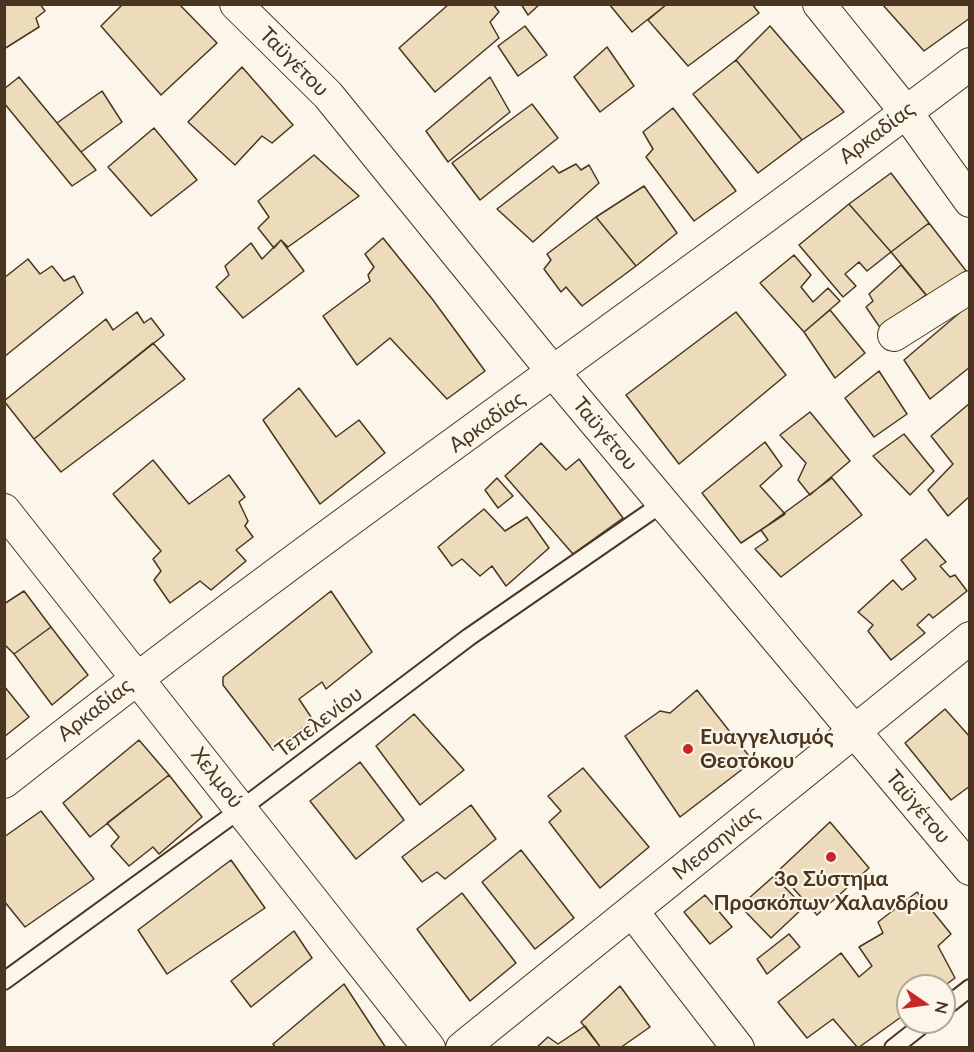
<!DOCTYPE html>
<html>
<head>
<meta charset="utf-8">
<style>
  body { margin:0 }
  #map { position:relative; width:974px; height:1052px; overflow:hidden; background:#fbf6e9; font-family:Lato,sans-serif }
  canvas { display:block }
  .frame { position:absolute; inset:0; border:6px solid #4a3520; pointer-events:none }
  .north { position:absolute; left:896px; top:974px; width:60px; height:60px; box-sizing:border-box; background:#fbf6e9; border:2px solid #b4a999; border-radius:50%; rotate:103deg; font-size:16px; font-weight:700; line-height:24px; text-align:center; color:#4a3520 }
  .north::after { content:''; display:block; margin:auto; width:21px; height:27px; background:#c62828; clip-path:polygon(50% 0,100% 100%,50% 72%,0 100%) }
</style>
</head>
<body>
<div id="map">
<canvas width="974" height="1052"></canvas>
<div class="frame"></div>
<div class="north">N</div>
</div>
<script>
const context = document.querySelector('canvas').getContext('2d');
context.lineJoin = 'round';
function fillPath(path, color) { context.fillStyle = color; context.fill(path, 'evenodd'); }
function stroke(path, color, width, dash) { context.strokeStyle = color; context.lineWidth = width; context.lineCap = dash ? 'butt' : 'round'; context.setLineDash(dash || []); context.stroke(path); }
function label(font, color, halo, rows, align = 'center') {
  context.font = font + ' Lato,sans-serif'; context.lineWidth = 4.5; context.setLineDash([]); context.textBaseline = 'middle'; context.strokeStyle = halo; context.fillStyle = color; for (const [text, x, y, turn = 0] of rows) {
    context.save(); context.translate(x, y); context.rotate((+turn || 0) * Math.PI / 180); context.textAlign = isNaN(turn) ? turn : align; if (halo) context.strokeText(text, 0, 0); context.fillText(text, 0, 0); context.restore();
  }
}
const building = new Path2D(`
  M4,4H40L45,11L36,18L39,27L4,49Z
  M123,4H179L217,43L161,95L101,26Z
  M449,4H493L499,12L490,22L499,38L435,92L399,48Z
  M521,4H540L528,15Z
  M609,4H667L632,32Z
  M667,4H752L759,13L688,66L648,20Z
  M882,4H970V18L924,51Z
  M525,26L547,55L518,76L498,46Z
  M770,26L844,112L802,140L736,60Z
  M607,47L634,86L600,112L574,77Z
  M736,60L802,140L758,173L693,94Z
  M242,67L293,125L272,143L262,136L235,165L188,122Z
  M19,77L96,170L72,186L4,103V89Z
  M490,77L510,112L448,162L426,131Z
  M102,91L122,122L81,152L57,123Z
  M532,104L558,138L480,200L452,163Z
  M673,108L736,191L694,221L646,157L653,149L643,132Z
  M154,128L197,180L151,216L108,167Z
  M314,155L359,196L288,247L281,240L274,248L258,228L269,217L258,201Z
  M576,164L581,170L589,165L599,183L533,242L497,209L553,166L559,173Z
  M891,173L929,223L891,252L849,204Z
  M644,186L677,233L636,266L596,217Z
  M849,204L891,252L867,271L859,262L845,274L856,286L843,297L799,245Z
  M596,217L636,266L582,306L566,287L561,292L544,269L551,260L547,254Z
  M929,223L967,272L932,302L891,252Z
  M383,238L433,300L485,371L447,399L390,338L357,365L323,316L370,281L368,275L374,267L365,254Z
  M281,240L304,271L243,318L216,287L229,275L225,266L251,243L262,259Z
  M794,255L811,275L801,287L813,302L828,288L840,301L804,332L760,283Z
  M28,259L40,274L52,266L64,281L74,276L83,293L4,357V278Z
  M901,265L926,295L903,311L883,332L866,307L873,301L869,294Z
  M970,304V367L930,399L904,360Z
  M830,310L865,353L835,378L804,332Z
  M137,312L144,323L151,318L164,335L34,439L4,401L106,319L113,330Z
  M736,312L786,375L679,464L626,395Z
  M153,343L185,379L61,472L34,439Z
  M879,371L907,414L874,437L845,398Z
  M299,388L336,437L359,420L385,453L320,504L263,420Z
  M970,403V496L948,516L928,490L953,464L931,436Z
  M810,412L850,461L810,495L798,480L806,463L780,435Z
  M904,434L934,471L910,495L873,456Z
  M765,442L782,466L760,486L785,514L741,543L702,493Z
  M541,443L566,470L579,459L623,518L573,554L505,476Z
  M153,460L189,504L229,475L245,497L239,502L248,521L245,526L253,537L236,550L246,561L211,590L200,581L170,603L154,580L161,571L153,559L161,551L113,494Z
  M497,478L513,496L498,508L485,490Z
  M832,478L862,515L781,577L755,549L768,540L761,530Z
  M484,509L505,531L527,517L549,548L506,586L492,566L480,576L462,559L452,566L438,547Z
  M926,539L946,562L940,566L950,577L955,575L967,591L933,618L929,614L917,625L925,633L891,660L868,631L873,625L858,612L893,580L902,590L916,579L901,560Z
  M24,591L51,627L14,654L4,644V604Z
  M331,591L372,652L326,689L322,682L299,699L313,720L273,750L223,685V677Z
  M51,627L88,675L52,705L14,654Z
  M4,686L29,717L4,737Z
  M697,690L753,761L680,817L625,736L660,711L670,713Z
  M945,709L970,737V786L951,800L905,743Z
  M414,714L464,770L420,805L376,746Z
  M139,740L169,775L90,837L63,803Z
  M360,762L404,820L356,859L310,801Z
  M583,768L649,847L600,888L549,822L561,811L548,796Z
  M169,775L202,817L159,854L153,847L129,866L111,846L119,837L107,823Z
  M471,805L496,839L445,879L437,872L422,882L402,857Z
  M41,811L94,879L25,927L4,901V837Z
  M830,822L869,868L817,915L778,871Z
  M521,850L574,918L535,949L482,882Z
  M231,860L265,908L167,974L138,930Z
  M774,876L804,907L771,938L740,906Z
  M917,892L951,934L938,946L955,978L944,986H908V1012L858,1048L833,1019L807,1038L778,1002L841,953L859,977L872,966L859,947L883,933L878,922Z
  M462,893L516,963L470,1001L417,929Z
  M705,895L732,927L710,944L684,912Z
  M294,931L312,958L251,1007L231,981Z
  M789,934L800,947L767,974L757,959Z
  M344,984L386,1048H276L273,1044Z
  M620,986L650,1027L620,1048H601L581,1022Z
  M585,1026L601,1048H536L548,1037L558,1044Z`);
fillPath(building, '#ecdcbc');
stroke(building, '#4a3520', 1.5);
const lane = new Path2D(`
  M4,981L241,809L469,637L663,503
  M944,1008L970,988
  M893,1048L926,1022`);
const street = new Path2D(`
  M236,4L328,95L554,373L970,869
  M819,4L906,112L970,201
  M894,335L970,287
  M4,510L429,1048
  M4,782C319,533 651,307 970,64
  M632,911L738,1048
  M462,1048L970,638`);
stroke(lane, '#4a3520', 20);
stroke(street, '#4a3520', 34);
stroke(lane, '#fbf6e9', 16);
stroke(street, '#fbf6e9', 32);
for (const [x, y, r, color] of [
  [688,749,6,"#c62828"],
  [831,857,6,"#c62828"]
]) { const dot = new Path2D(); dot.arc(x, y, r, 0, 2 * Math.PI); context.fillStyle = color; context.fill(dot); stroke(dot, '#fbf6e9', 2); }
label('21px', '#4a3520', '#fbf6e9', [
  ["Ταϋγέτου",294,62,45],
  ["Αρκαδίας",877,133,-37],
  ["Αρκαδίας",487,422,-36],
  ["Ταϋγέτου",605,434,50],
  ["Αρκαδίας",95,710,-38],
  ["Τεπελενίου",319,722,-37],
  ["Χελμού",217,778,52],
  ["Ταϋγέτου",918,807,50],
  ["Μεσσηνίας",716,843,-39]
]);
label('bold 21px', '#4a3520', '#fbf6e9', [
  ["Ευαγγελισμός",700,737],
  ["Θεοτόκου",700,761],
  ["3ο Σύστημα",831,879,"center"],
  ["Προσκόπων Χαλανδρίου",831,903,"center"]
], 'left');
</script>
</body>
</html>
